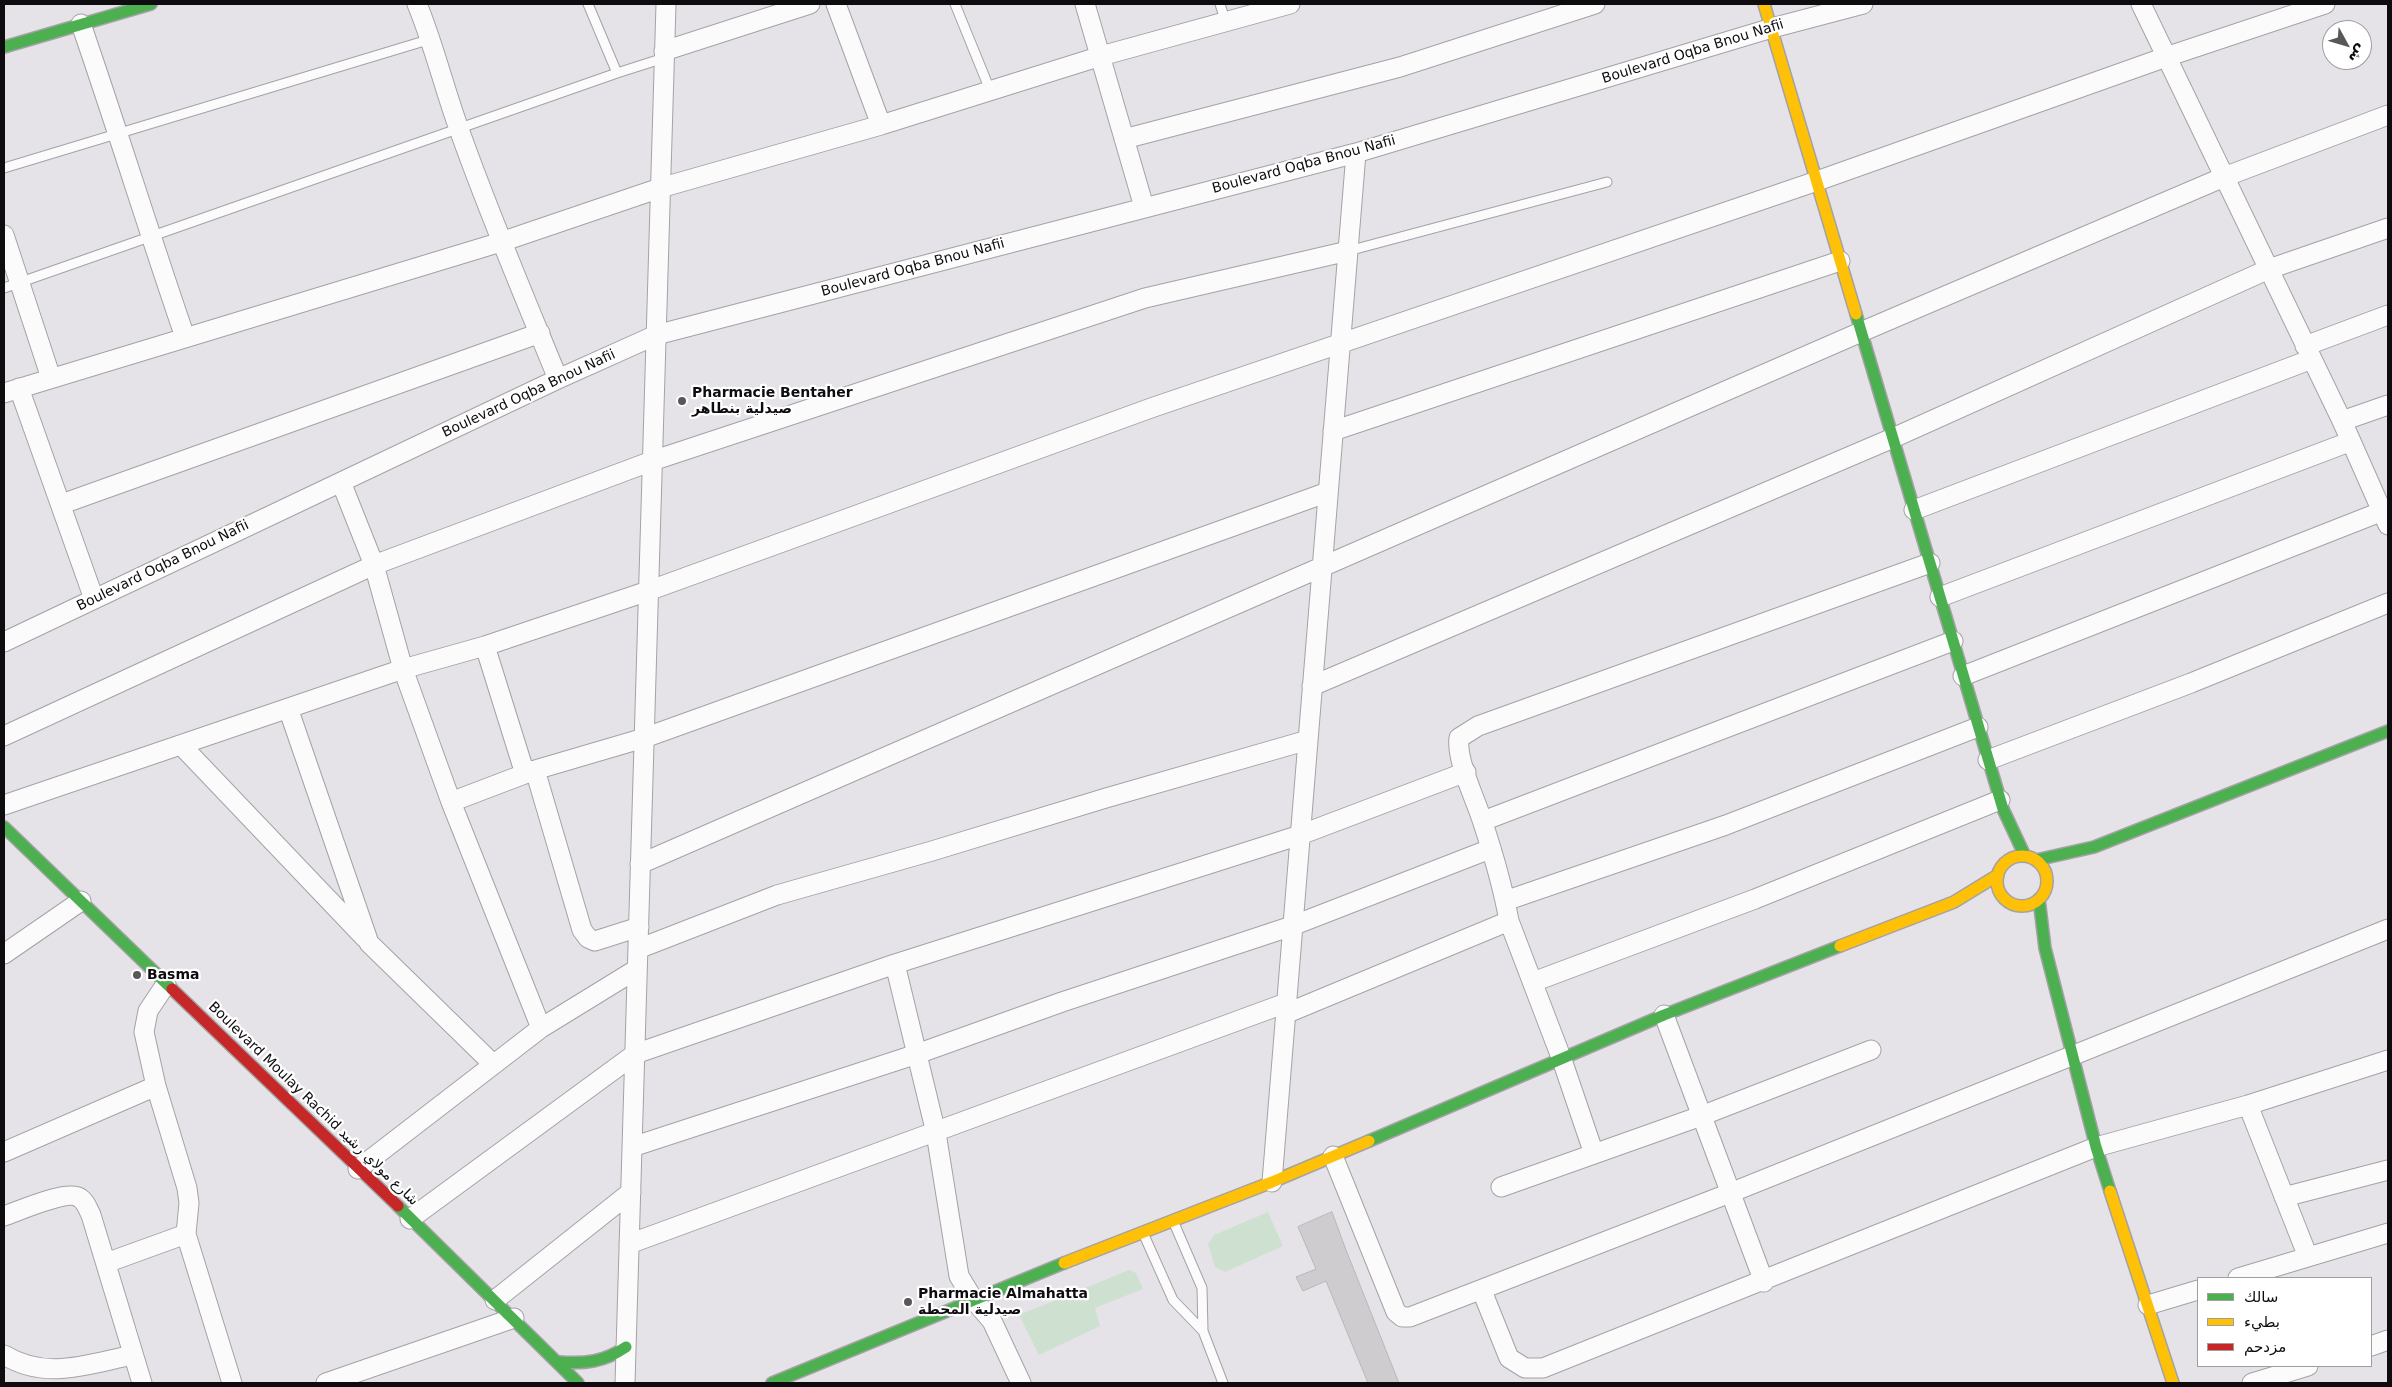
<!DOCTYPE html>
<html>
<head>
<meta charset="utf-8">
<style>
  body { margin:0 }
  #map { position:relative; width:2392px; height:1387px; overflow:hidden; background:#e6e3e8; font-family:"DejaVu Sans",Cairo,sans-serif }
  canvas { display:block }
  .frame { position:absolute; inset:0; border:5px solid #0e0c0f; pointer-events:none }
  .legend { position:absolute; left:2197px; top:1277px; width:175px; height:90px; box-sizing:border-box; background:#fff; border:1px solid #9f9e9f; margin:0; padding:6px 9px; list-style:none; font-size:15px; color:#0e0c0f }
  .legend li { display:flex; align-items:center; gap:10px; height:25px }
  .legend b { width:25px; border:1px solid #9f9e9f }
  .north { position:absolute; left:2322px; top:20px; width:50px; height:50px; box-sizing:border-box; background:#fff; border:1px solid #9f9e9f; border-radius:50%; rotate:129deg; font-size:14px; font-weight:700; line-height:20px; text-align:center; color:#0e0c0f }
  .north::after { content:''; display:block; margin:auto; width:18px; height:22px; background:#5a575b; clip-path:polygon(50% 0,100% 100%,50% 72%,0 100%) }
</style>
</head>
<body>
<div id="map">
<canvas width="2392" height="1387"></canvas>
<div class="frame"></div>
<ul class="legend">
<li><b style="height:6px;background:#4caf50"></b>سالك</li>
<li><b style="height:6px;background:#ffc107"></b>بطيء</li>
<li><b style="height:6px;background:#c62828"></b>مزدحم</li>
</ul>
<div class="north">ش</div>
</div>
<script>
const context = document.querySelector('canvas').getContext('2d');
context.lineJoin = 'round';
function fillPath(path, color) { context.fillStyle = color; context.fill(path, 'evenodd'); }
function stroke(path, color, width, dash) { context.strokeStyle = color; context.lineWidth = width; context.lineCap = dash ? 'butt' : 'round'; context.setLineDash(dash || []); context.stroke(path); }
function label(font, color, halo, rows, align = 'center') {
  context.font = font + ' "DejaVu Sans",Cairo,sans-serif'; context.lineWidth = 4.5; context.setLineDash([]); context.textBaseline = 'middle'; context.strokeStyle = halo; context.fillStyle = color; for (const [text, x, y, turn = 0] of rows) {
    context.save(); context.translate(x, y); context.rotate((+turn || 0) * Math.PI / 180); context.textAlign = isNaN(turn) ? turn : align; if (halo) context.strokeText(text, 0, 0); context.fillText(text, 0, 0); context.restore();
  }
}
fillPath(new Path2D(`
  M1268,1212L1283,1246L1225,1272L1215,1267L1208,1244L1214,1235Z
  M1129,1270L1136,1273L1143,1289L1095,1308L1100,1326L1039,1355L1019,1315Z`), '#cee1d0');
const building = new Path2D(`
  M1332,1212L1346,1250L1399,1383H1368L1326,1281L1303,1291L1296,1277L1316,1269L1298,1227Z`);
fillPath(building, '#cfccd0');
stroke(building, '#b9b6ba', 1);
const lane = new Path2D(`
  M588,4L617,73L664,58
  M955,4L990,90
  M1220,4L1226,23
  M4,168L431,39
  M1348,251L1607,182
  M4,288L617,73
  M1174,1223L1202,1288L1203,1331L1223,1383
  M1144,1235L1173,1300L1203,1331`);
const street = new Path2D(`
  M417,4C434,45 444,88 459,129C489,214 524,296 558,379
  M836,4L881,125
  M1085,4L1144,207
  M2141,4L2342,421L2388,525
  M81,24C117,128 149,233 185,337
  M664,51L810,4
  M1124,139L1400,67L1595,4
  M4,235L51,378
  M2305,346L2388,315
  M19,388L94,599
  M4,393L501,242L660,188L881,125L1101,56L1290,4
  M2342,421L2388,405
  M1333,431L1840,261
  M341,482L374,565L403,669L451,802L541,1028
  M62,504L540,333
  M1914,510L2312,359
  M1940,597L2349,442
  M4,642L558,379L656,335L1356,153L1772,28L1863,4
  M485,646L525,774
  M1963,676L2388,509
  M1312,686L1893,438L2269,269L2388,228
  M288,708L369,943L493,1064
  M4,736L374,565L652,461L1145,298L1348,251
  M182,746L365,938
  M1988,760L2191,683L2388,603
  M535,770L582,930L588,938L595,941L639,927
  M451,802L535,770L644,738L1328,492
  M4,805L403,669L485,646L648,591L1151,408L1817,181L2166,57L2325,4
  M1483,821L1953,641
  M640,864L1861,332L2224,177L2388,115
  M1505,901L1726,825L1978,727
  M638,949L777,895L932,851L1106,798L1308,740
  M4,954L81,901
  M895,964L936,1133L959,1276L973,1299L992,1321L1021,1383
  M1533,982L1755,899L2000,800
  M166,984L148,1011L144,1032L156,1086L187,1188L189,1203L186,1234L232,1383
  M1285,1014L1509,921
  M1664,1015L1764,1282
  M2248,1105L2308,1257
  M632,1147L917,1054L1062,1002L1292,926L1490,849
  M4,1152L156,1086
  M1594,1154L1561,1057L1509,921C1503,887 1493,853 1482,820C1475,798 1456,760 1459,738L1478,726L1930,563
  M1333,1156L1396,1312L1402,1317H1410L1730,1193L2388,929
  M358,1169L541,1028L637,969
  M1272,1182L1356,153
  M1501,1187L1701,1116L1871,1050
  M2284,1197L2388,1170
  M4,1216C19,1211 68,1189 80,1198C86,1202 88,1209 91,1215L142,1383
  M410,1219L635,1054L895,964L1300,835L1466,772
  M629,1244L1286,1003
  M106,1263L186,1234
  M2238,1278L2388,1233
  M1482,1291L1509,1358L1525,1368H1543L2096,1147L2248,1105L2388,1060
  M495,1300L631,1192
  M2148,1305L2198,1290
  M2371,1346L2388,1340
  M4,1355C47,1381 88,1364 133,1355
  M326,1383L514,1318
  M625,1383L666,4
  M2252,1383L2308,1366`);
const fast = new Path2D(`
  M4,47L151,4
  M1856,314L2003,809L2025,856
  M4,827L172,989
  M2036,860L2094,847L2388,731
  M2039,899L2045,948L2096,1147L2110,1191
  M1369,1141L1664,1015L1840,946
  M398,1206L578,1383
  M559,1362C585,1364 604,1362 626,1347
  M772,1383L1064,1263`);
const slow = new Path2D(`
  M1764,4L1856,314
  M1997 881a25 25 0 1 1 50 0a25 25 0 1 1-50 0Z
  M1840,946L1954,902L1998,875
  M2110,1191L2173,1383
  M1064,1263L1272,1182L1369,1141`);
const jam = new Path2D(`
  M172,989L398,1206`);
stroke(lane, '#a3a2a5', 11);
stroke(street, '#a3a2a5', 21);
stroke(fast, '#a3a2a5', 14);
stroke(slow, '#a3a2a5', 14);
stroke(jam, '#a3a2a5', 14);
stroke(lane, '#fbfbfc', 9);
stroke(street, '#fbfbfc', 19);
stroke(fast, '#4caf50', 11);
stroke(slow, '#ffc107', 11);
stroke(jam, '#c62828', 11);
for (const [x, y, r, color] of [
  [682,401,5,"#5a575b"],
  [137,975,5,"#5a575b"],
  [908,1302,5,"#5a575b"]
]) { const dot = new Path2D(); dot.arc(x, y, r, 0, 2 * Math.PI); context.fillStyle = color; context.fill(dot); stroke(dot, '#fff', 2); }
label('14px', '#0e0c0f', '#fff', [
  ["Boulevard Oqba Bnou Nafii",1693,52,-17],
  ["Boulevard Oqba Bnou Nafii",1304,165,-15],
  ["Boulevard Oqba Bnou Nafii",913,268,-15],
  ["Boulevard Oqba Bnou Nafii",529,394,-25],
  ["Boulevard Oqba Bnou Nafii",163,566,-26],
  ["Boulevard Moulay Rachid شارع مولاي رشيد",313,1104,44]
]);
label('bold 14px', '#0e0c0f', '#fff', [
  ["Pharmacie Bentaher",692,393],
  ["صيدلية بنطاهر",692,409],
  ["Basma",147,975],
  ["Pharmacie Almahatta",918,1294],
  ["صيدلية المحطة",918,1310]
], 'left');
</script>
</body>
</html>
